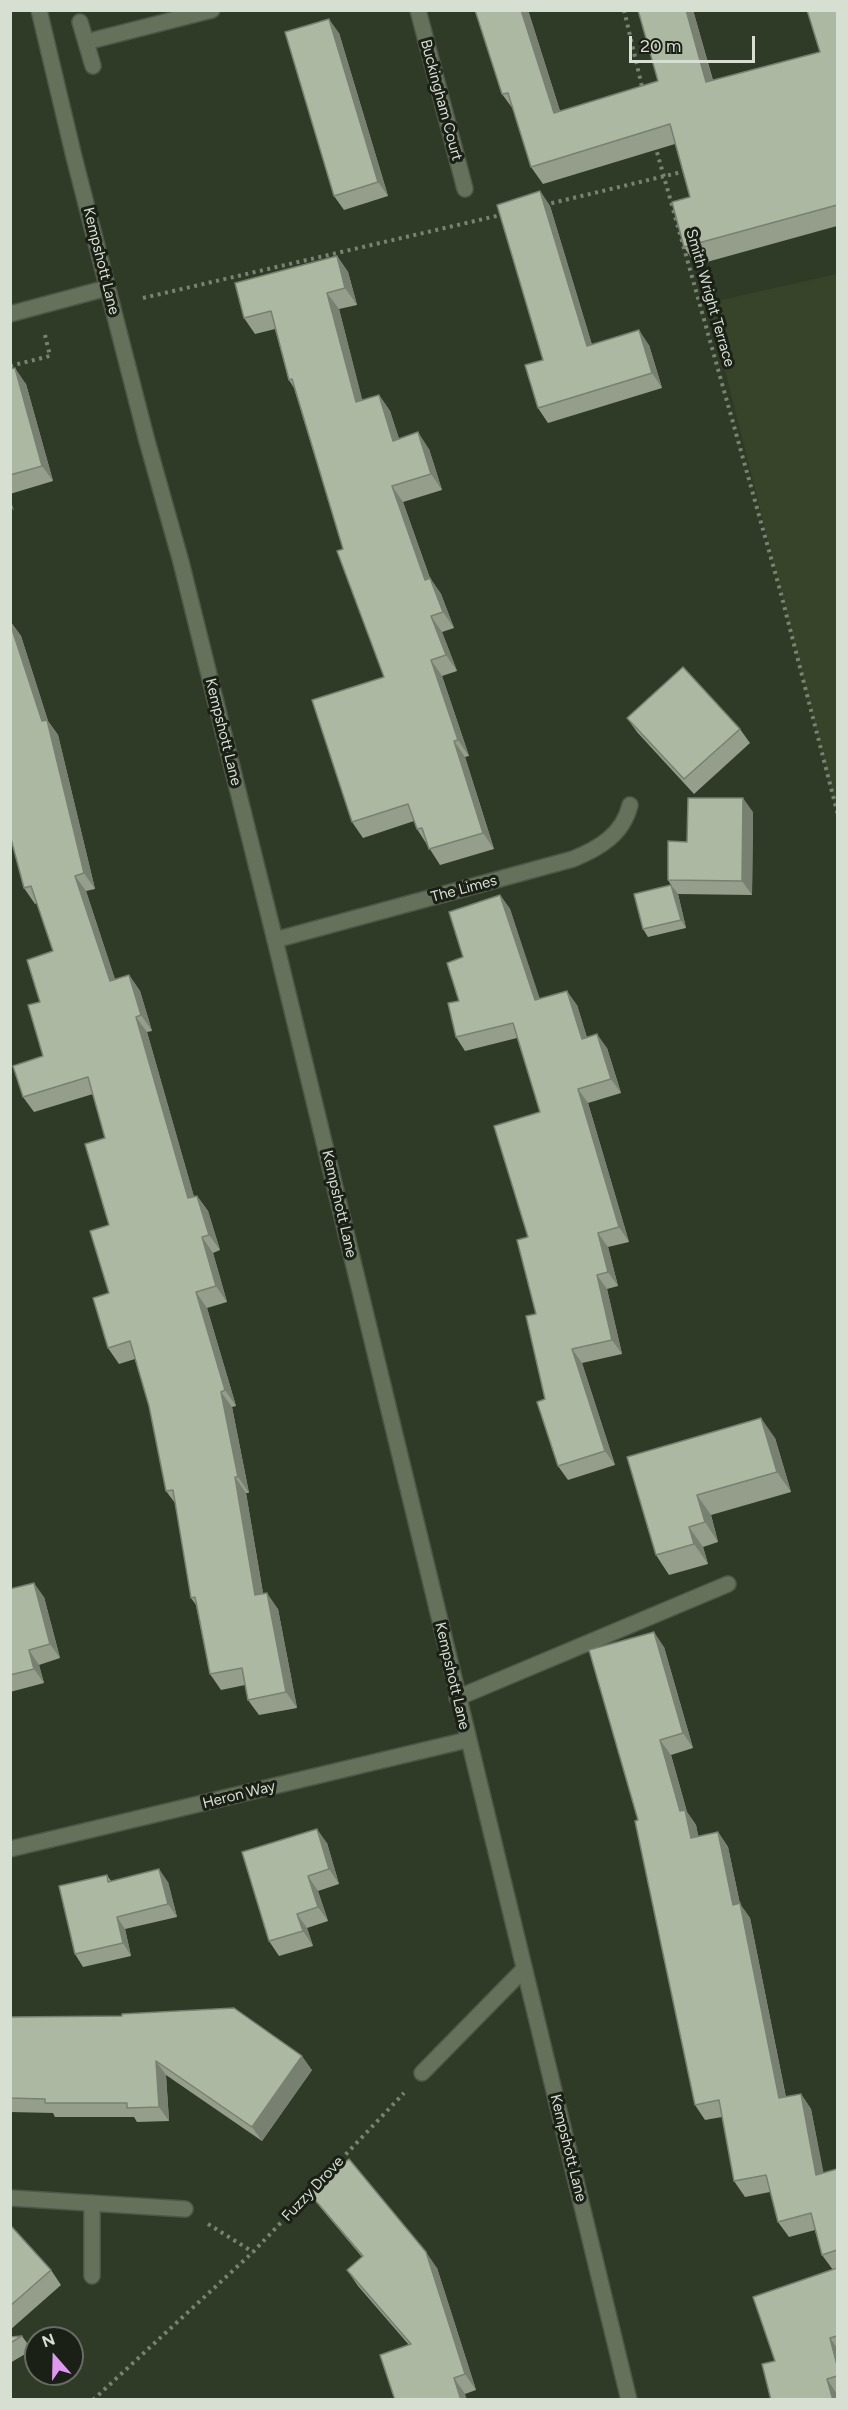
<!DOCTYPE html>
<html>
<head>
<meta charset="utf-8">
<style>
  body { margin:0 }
  #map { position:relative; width:848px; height:2410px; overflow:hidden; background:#303b27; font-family:Figtree,sans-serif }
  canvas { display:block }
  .frame { position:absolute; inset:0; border:12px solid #d7ded2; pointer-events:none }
  .north { position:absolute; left:24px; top:2326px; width:60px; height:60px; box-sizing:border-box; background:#1b2017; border:2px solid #666c62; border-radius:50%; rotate:340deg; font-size:16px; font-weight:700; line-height:24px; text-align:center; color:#d7ded2 }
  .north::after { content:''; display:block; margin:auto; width:21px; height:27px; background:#de98f2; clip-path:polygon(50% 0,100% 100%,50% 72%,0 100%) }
  .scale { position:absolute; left:629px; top:36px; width:126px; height:27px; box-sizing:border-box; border:3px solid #d7ded2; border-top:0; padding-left:8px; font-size:18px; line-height:21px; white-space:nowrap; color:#d7ded2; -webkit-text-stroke:4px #1b2017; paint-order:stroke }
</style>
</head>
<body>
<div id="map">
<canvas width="848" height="2410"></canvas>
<div class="frame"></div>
<div class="north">N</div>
<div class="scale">20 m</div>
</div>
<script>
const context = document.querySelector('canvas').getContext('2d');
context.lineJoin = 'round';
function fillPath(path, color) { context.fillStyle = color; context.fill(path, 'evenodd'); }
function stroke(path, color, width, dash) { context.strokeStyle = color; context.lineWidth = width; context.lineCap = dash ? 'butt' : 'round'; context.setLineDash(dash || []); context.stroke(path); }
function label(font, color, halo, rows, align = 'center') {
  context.font = font + ' Figtree,sans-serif'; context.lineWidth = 6; context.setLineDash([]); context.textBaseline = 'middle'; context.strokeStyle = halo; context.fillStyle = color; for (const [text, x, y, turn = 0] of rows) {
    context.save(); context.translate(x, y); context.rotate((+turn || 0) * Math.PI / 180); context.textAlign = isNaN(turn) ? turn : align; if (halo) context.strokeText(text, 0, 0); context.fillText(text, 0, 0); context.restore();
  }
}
fillPath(new Path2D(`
  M837,274H838L837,812L708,303Z`), '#37442a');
const lane = new Path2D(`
  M457,1698L728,1584`);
const street = new Path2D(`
  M418,10L465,189
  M80,22L93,66
  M86,42L212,10
  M10,314L107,288
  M275,940L573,859C600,848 623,834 630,805
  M10,1849L467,1740
  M422,2073L524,1969
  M10,2198L185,2209
  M92,2276V2203`);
const secondary = new Path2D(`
  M39,10L74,157L147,441L181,562L275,940L629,2400`);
stroke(lane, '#4d5746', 18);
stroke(street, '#4d5746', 18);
stroke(secondary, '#4d5746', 18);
stroke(new Path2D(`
  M624,10L643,91
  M655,145L780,590L838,815
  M544,205L686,171
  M143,298L505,214
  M10,366L50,356L45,335
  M208,2224L253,2252
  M93,2400L253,2252L404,2093`), '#798372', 4, [3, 4.5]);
stroke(lane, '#65715b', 15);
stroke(street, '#65715b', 15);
stroke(secondary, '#65715b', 15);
fillPath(new Path2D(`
  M475,10H528L560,111L658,81L638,10H693L713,80L820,52L837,10V226L696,265L684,247L690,197L675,144L543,184L531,167L513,109L502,94Z
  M339,33L388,196L344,210L334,196Z
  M540,191L550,206L592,345H649L662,388L548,423L538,408L543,360Z
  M337,256L348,272L357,305L339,309L362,400L379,395L390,411L399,439L429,449L442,490L403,502L430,578L441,594L454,628L442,632L457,671L442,676L469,756L465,757L494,849L440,865L417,829L414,821L363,838L352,822L384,677L343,549L294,388L289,380L275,329L255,334L244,318Z
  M10,369L26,384L53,481L10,494Z
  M10,621L21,636L48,721L58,735L95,889L86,891L115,980L129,975L140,991L152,1031L147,1032L194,1197L197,1196L208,1211L220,1250L213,1253L227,1302L207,1308L236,1406L232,1407L249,1493H246L263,1593L278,1609L297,1708L259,1715L248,1700L245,1685L221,1690L210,1674L196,1605L191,1598L175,1503L166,1491L149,1406L135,1359L119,1364L108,1348L109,1293V1225L105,1138L93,1094L34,1112L23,1097L43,1056L40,1002L53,951L37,903L35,904L24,888L10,835Z
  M627,718L740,729L750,743L694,794L637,732Z
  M753,812L752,895L678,894L686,928L648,937L643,929L671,885L668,880L687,842Z
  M500,895L510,909L539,999L577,1005L587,1038L607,1048L621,1093L588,1103L629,1242L608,1247L618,1286L607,1289L622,1354L582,1363L615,1465L568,1480L558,1466L545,1399L528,1237L540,1112L517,1038L465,1051L456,1037L463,957Z
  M775,1438L791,1492L711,1515L718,1542L703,1547L708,1564L669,1575L656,1555L627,1457Z
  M10,1589L44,1597L60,1658L39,1665L44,1683L10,1692Z
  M664,1647L693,1748L671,1755L687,1812L696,1825L698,1836L718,1832L728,1847L740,1904L750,1918L786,2097L801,2094L811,2109L823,2173L837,2169V2400L775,2361L833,2270L822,2255L815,2230L789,2237L778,2222L770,2192L745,2197L734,2181L722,2117L705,2120L695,2105L638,1820Z
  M327,1843L339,1884L318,1891L328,1921L307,1928L313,1946L279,1956L269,1941Z
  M107,1875L111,1881L168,1882L177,1917L125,1929L131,1956L83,1967L75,1954Z
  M10,2017L312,2070L262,2141L166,2075L169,2121L137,2122L134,2117H55L53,2113L10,2112Z
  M309,2193L437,2268L476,2390L465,2394L409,2345L358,2286L347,2270L362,2257L321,2208Z
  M10,2228L51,2270L61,2285L10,2330Z
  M22,2336L32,2350L10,2363V2337Z`), '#949e8a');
fillPath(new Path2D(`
  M521,10H528L566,130L554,113Z
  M686,10H693L718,100L706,82Z
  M329,19L339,33L388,196L378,182Z
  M540,191L550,206L597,361L587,346Z
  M337,256L348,272L357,305L345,288Z
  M327,293L339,309L367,418L356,402Z
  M639,330L649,345L662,388L652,373Z
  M15,368L26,384L53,481L42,466Z
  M379,395L390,411L405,457L393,441Z
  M418,432L429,449L442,490L431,474Z
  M392,486L403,502L436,596L425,580Z
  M10,498L14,511L10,505Z
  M430,578L441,594L454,628L443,612Z
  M431,616L442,632L457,671L446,655Z
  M10,621L21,636L48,721L58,735L95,889L84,873L42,721Z
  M431,660L442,676L469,756L458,740Z
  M454,741L465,757L494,849L483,833Z
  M743,798L753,812L752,895L742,881Z
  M75,876L86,891L121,997L110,981Z
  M672,886L678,894L686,928L681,920Z
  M500,895L510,909L545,1014L535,1000Z
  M129,975L140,991L152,1031L141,1015Z
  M567,991L577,1005L592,1053L582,1039Z
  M136,1017L147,1032L199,1214L188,1198Z
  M597,1034L607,1048L621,1093L611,1079Z
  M578,1089L588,1103L629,1242L619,1227Z
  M197,1196L208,1211L220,1250L209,1235Z
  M598,1233L608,1247L618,1286L608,1272Z
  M202,1237L213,1253L227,1302L216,1286Z
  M597,1275L607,1289L622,1354L612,1340Z
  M196,1292L207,1308L236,1406L225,1390Z
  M572,1349L582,1363L615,1465L605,1451Z
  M221,1392L232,1407L249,1493L238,1477Z
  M761,1418L775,1438L791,1492L777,1472Z
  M235,1477L246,1493L266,1611L255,1595Z
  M697,1495L711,1515L718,1542L705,1522Z
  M689,1527L703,1547L708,1564L694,1544Z
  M34,1583L44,1597L60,1658L50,1644Z
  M267,1593L278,1609L297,1708L286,1692Z
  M654,1632L664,1647L693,1748L683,1733Z
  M29,1650L39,1665L44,1683L34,1669Z
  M660,1740L671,1755L687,1812L696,1825L702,1853L691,1838L680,1811Z
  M317,1829L327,1843L339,1884L329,1869Z
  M718,1832L728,1847L740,1904L750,1918L789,2113L779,2098L733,1905Z
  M159,1869L168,1882L177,1917L168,1904Z
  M308,1876L318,1891L328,1921L318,1907Z
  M297,1914L307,1928L313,1946L303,1931Z
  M117,1917L125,1929L131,1956L123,1943Z
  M302,2056L312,2070L262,2141L252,2127Z
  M156,2061L166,2075L169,2121L159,2107Z
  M801,2094L811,2109L827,2190L816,2175Z
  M426,2252L437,2268L476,2390L465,2374Z
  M830,2338L837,2348V2365Z
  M454,2378L465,2394L467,2400H461Z
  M827,2379L837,2394V2400H833Z`), '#788171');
const building = new Path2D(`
  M475,10H521L554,113L658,81L638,10H686L706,82L820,52L807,10H837V205L684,247L672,202L690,197L670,124L531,167L508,93L502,94Z
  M329,19L378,182L334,196L285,32Z
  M540,191L587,346L639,330L652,373L538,408L525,365L543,360L497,205Z
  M337,256L345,288L327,293L356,402L379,395L393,441L418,432L431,474L392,486L425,580L430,578L443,612L431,616L446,655L431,660L458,740L454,741L483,833L429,849L422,828L417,829L408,804L352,822L312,700L384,677L337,551L343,549L292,379L289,380L271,311L244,318L235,283Z
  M15,368L42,466L10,475V369Z
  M10,623L42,721L47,720L84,873L75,876L110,981L129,975L141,1015L136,1017L188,1198L197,1196L209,1235L202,1237L216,1286L196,1292L225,1390L221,1392L238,1477H235L255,1595L267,1593L286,1692L248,1700L242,1668L210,1674L195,1597L191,1598L173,1490L166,1491L149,1406L130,1341L108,1348L93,1298L109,1293L90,1231L109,1225L85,1144L105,1138L88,1077L23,1097L13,1066L43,1056L28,1005L40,1002L27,960L53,951L31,886L24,888L10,835Z
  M683,667L740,729L684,779L627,718Z
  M688,798H743L742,881L668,880V841L687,842Z
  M671,885L681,920L643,929L634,894Z
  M500,895L535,1000L567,991L582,1039L597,1034L611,1079L578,1089L619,1227L598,1233L608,1272L597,1275L612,1340L572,1349L605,1451L558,1466L537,1402L545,1399L526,1316L536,1314L517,1240L528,1237L494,1126L540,1112L513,1023L456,1037L448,1003L459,1001L447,963L463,957L449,912Z
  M761,1418L777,1472L697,1495L705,1522L689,1527L694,1544L656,1555L627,1457Z
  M34,1583L50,1644L29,1650L34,1669L10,1675V1589Z
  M654,1632L683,1733L660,1740L680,1811L685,1810L691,1838L718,1832L733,1905L740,1903L779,2098L801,2094L816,2175L837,2169V2250L822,2255L811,2213L778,2222L766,2175L734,2181L719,2100L695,2105L635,1821L638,1820L589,1650Z
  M317,1829L329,1869L308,1876L318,1907L297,1914L303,1931L269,1941L242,1852Z
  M159,1869L168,1904L117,1917L123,1943L75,1954L59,1886L107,1875L108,1882Z
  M234,2008L302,2056L252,2127L156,2061L159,2107L127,2108V2103H45V2099L10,2098V2017L122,2016V2014Z
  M349,2159L426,2252L465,2374L454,2378L461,2400H395L380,2355L411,2344L347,2270L363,2256L309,2193Z
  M12,2227L51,2270L10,2306V2228Z
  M837,2268V2336L830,2338L837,2365V2376L827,2379L833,2400H771L762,2364L775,2361L753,2297Z
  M22,2336L10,2343V2337Z`);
fillPath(building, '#acb8a1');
stroke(building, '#788171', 1.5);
label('15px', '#d7ded2', '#1b2017', [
  ["Buckingham Court",441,100,75],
  ["Kempshott Lane",101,261,76],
  ["Smith Wright Terrace",710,298,74],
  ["Kempshott Lane",223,732,76],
  ["The Limes",464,889,-15],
  ["Kempshott Lane",339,1204,77],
  ["Kempshott Lane",452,1676,77],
  ["Heron Way",239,1795,-14],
  ["Kempshott Lane",568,2148,76],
  ["Fuzzy Drove",313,2189,-47]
]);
</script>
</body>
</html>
